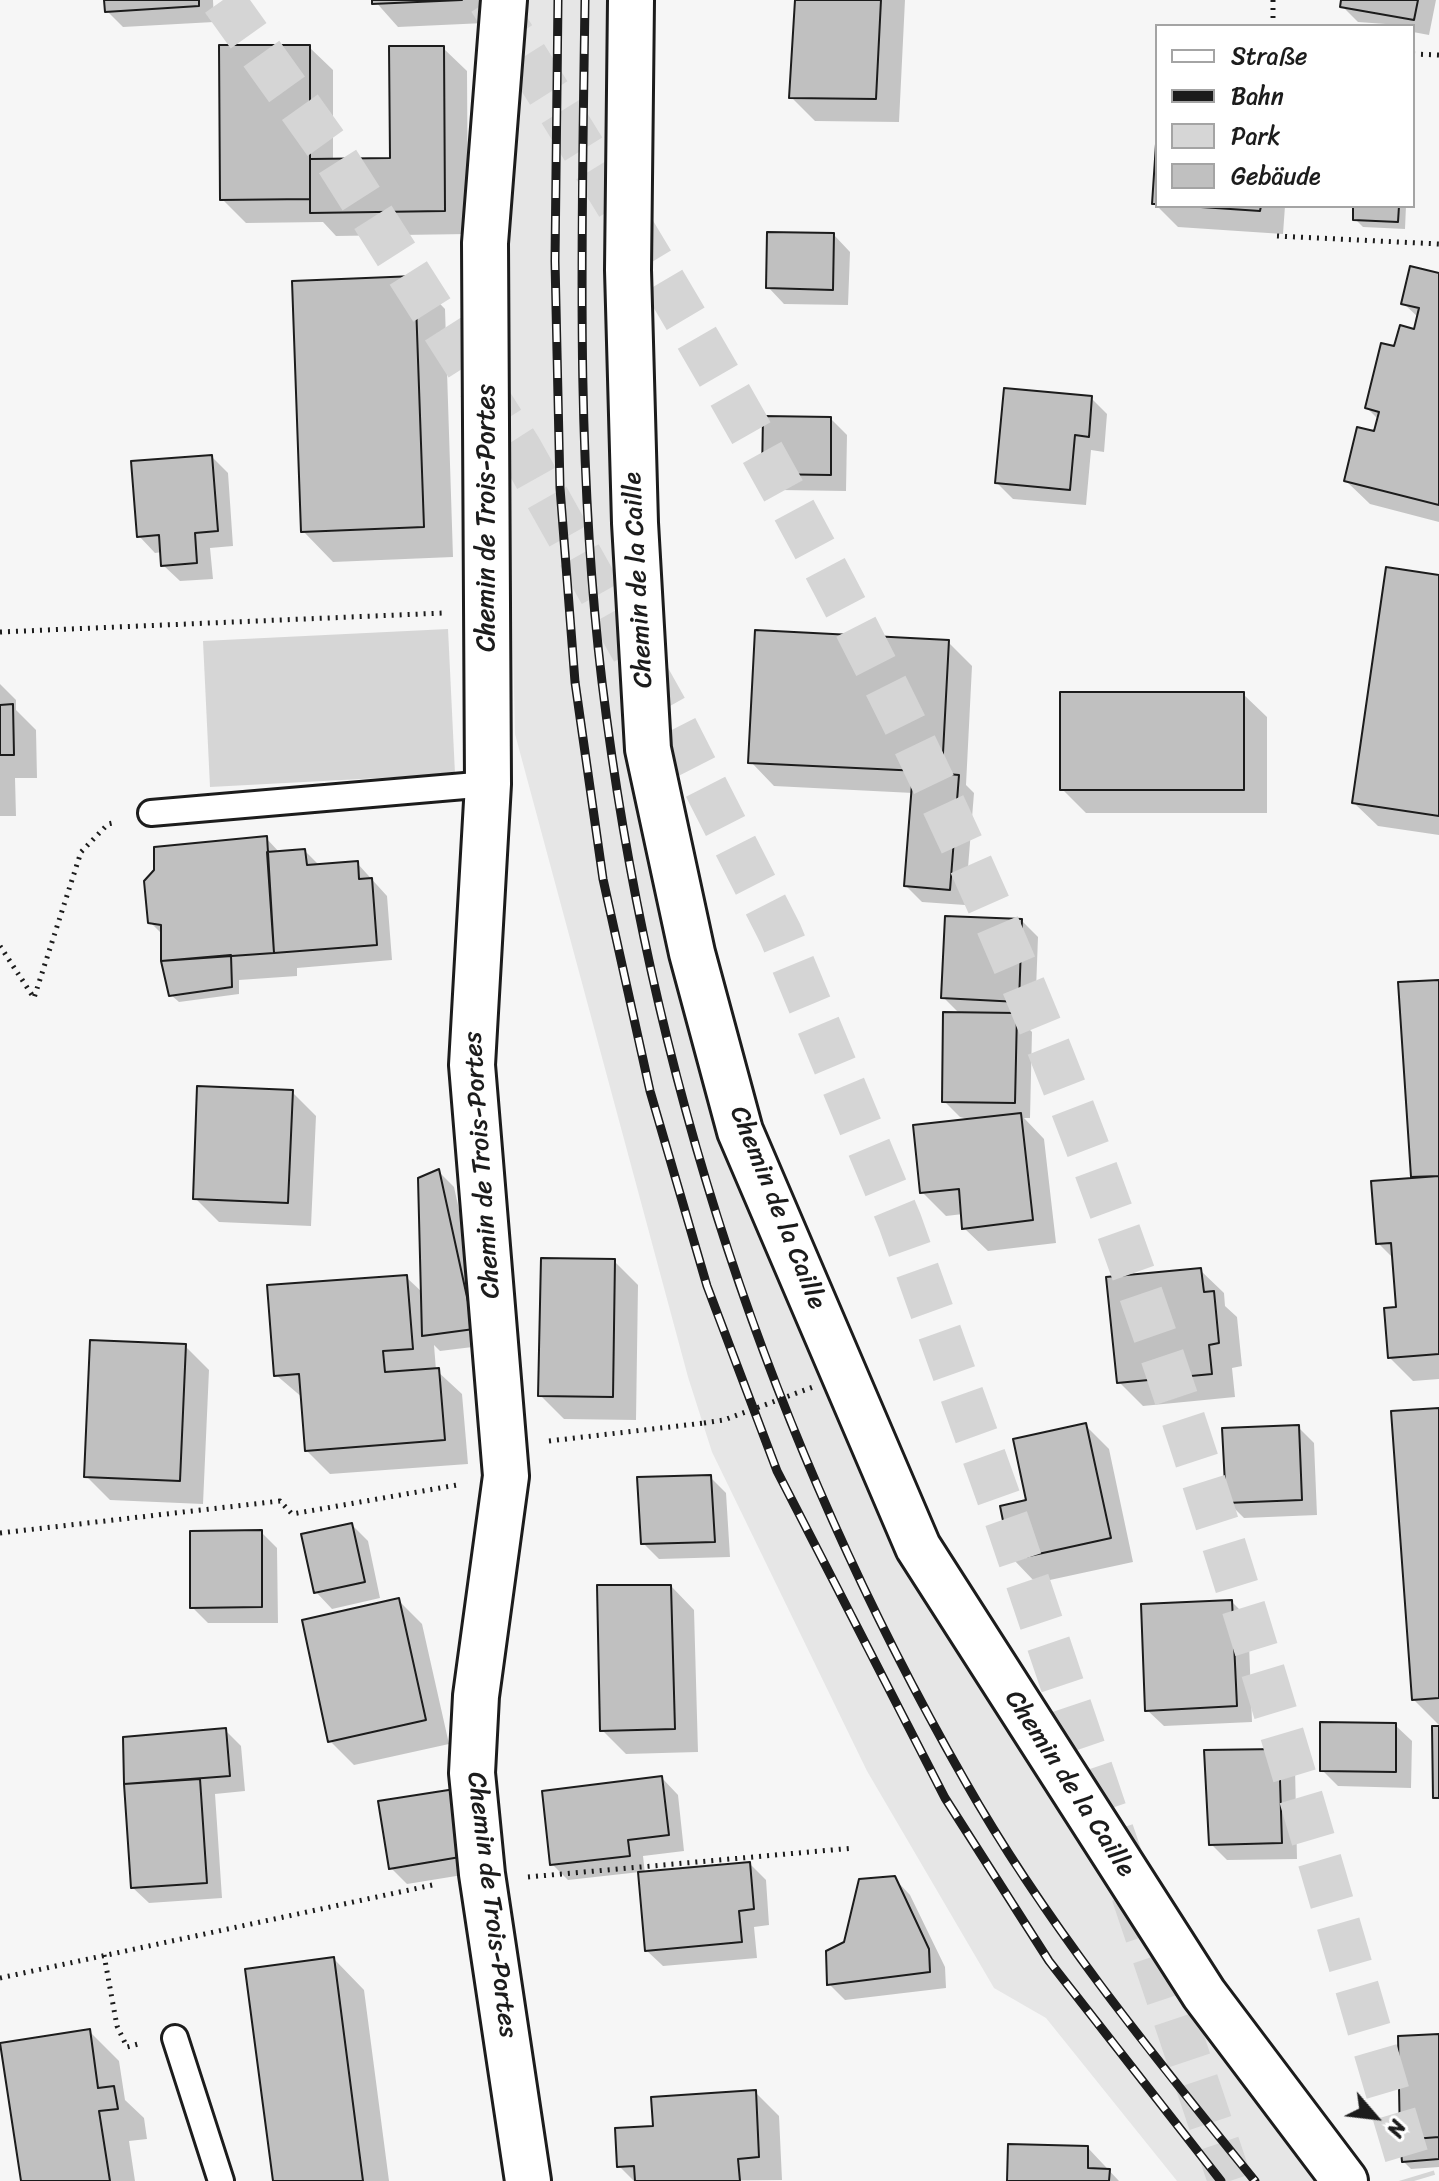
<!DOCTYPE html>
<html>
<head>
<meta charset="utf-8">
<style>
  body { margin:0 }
  #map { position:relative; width:1439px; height:2181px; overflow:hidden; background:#f6f6f6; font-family:Sriracha,sans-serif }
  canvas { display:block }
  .legend { position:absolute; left:1155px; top:24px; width:260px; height:184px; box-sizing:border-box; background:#fff; border:2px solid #a4a4a4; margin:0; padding:10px 14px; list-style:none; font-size:24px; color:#1c1c1c }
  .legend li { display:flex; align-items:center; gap:16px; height:40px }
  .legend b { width:40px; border:2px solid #a4a4a4 }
  .north { position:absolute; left:1335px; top:2077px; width:80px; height:80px; -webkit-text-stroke:6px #fff; paint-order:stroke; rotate:118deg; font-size:22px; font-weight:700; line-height:32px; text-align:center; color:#1c1c1c }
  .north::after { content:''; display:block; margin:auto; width:28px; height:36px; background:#1c1c1c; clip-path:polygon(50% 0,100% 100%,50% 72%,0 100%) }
</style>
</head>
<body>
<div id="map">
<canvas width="1439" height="2181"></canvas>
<ul class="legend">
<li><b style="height:10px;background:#fff"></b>Straße</li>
<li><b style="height:10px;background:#1c1c1c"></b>Bahn</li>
<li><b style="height:22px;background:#d6d6d6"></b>Park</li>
<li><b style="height:22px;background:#c0c0c0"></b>Gebäude</li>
</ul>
<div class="north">N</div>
</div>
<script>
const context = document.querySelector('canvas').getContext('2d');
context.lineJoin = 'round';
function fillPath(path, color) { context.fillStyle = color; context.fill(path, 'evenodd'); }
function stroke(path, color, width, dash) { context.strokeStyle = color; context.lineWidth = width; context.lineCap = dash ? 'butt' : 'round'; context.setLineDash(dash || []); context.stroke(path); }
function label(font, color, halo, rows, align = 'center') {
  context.font = font + ' Sriracha,sans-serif'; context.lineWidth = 6; context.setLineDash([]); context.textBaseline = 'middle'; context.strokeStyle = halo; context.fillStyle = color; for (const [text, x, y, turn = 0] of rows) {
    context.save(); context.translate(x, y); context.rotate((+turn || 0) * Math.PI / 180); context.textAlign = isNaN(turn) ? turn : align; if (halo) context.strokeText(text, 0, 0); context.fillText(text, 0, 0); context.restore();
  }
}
fillPath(new Path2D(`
  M521,0H628L635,523L692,953L918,1547L1345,2181H1177L1046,2018L994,1988L867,1771L712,1452L688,1377L515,734L504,253Z`), '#e6e6e6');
fillPath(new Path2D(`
  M448,629L455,774L210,787L203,641Z`), '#d6d6d6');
fillPath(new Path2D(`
  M106,0H213L214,22L123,27L107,11Z
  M374,0H484L485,23L398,27Z
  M797,0H905L899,122L815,121L791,97Z
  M1343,0H1436L1429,35L1413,32V26L1358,22L1342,6Z
  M309,47L333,70V160H392L443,48L467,71L468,234L336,236L323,222L246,223L222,199Z
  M1157,157V206H1285L1283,234L1178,227L1154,203Z
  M1355,206H1406L1405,229L1363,227L1355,219Z
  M834,235L850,252L848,305L784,304L768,287Z
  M1439,275V522L1370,504L1346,481L1376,433L1379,420L1367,408L1396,348L1416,331L1419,318L1403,303Z
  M415,278L445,309L453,557L333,562L303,531Z
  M1091,398L1107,414L1104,452L1091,450L1086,505L1013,499L997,483Z
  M831,419L847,435L846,491L780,490L764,474Z
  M212,457L228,473L233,546L210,548L213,579L180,581L163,565L162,552L155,553L139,536Z
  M1439,577V835L1378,826L1354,803Z
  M948,642L972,666L966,785L974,793L965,905L922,902L906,886L913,793L774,786L751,762Z
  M0,684L16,700V710L36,730L37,778H15L16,816H0Z
  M1243,694L1267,717V813H1086L1062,789Z
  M266,838L280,853L305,851L320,866L357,863L387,896L392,960L297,968V976L239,980V994L179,1002L171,995L163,935L150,922Z
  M1022,921L1038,937L1035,1017L1016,1016L1032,1032L1030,1118H1024L1044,1139L1056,1243L988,1251L964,1228L963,1214L946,1216L922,1192L972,1120L960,1117L944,1101L961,1015L944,998Z
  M1439,982V1379L1413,1381L1390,1358L1398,1309L1394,1259L1378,1243L1413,1179L1400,984Z
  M292,1092L316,1116L311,1226L219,1222L195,1198Z
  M438,1171L454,1187L489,1345L440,1351L434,1345L436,1370L462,1394L468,1464L330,1474L306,1450L303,1398L276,1375L406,1277L423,1293Z
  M614,1261L638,1285L636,1420L564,1419L540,1395Z
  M1200,1270L1224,1293L1225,1306L1237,1317L1242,1366L1232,1368L1235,1397L1143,1406L1119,1382Z
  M185,1346L209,1370L203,1504L110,1500L86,1476Z
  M1439,1410V1725L1414,1700Z
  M1085,1425L1109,1449L1133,1562L1036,1583L1013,1559L1028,1501Z
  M1298,1427L1314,1443L1317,1515L1244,1518L1228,1502Z
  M710,1477L726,1493L730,1557L659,1559L643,1543Z
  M352,1525L368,1541L380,1598L332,1609L316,1592Z
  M261,1532L277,1548L278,1623H208L192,1607Z
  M671,1586L694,1610L698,1752L626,1754L602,1730Z
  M398,1600L422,1624L449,1744L354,1765L330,1741Z
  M1232,1602L1248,1618L1252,1722L1164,1726L1147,1710Z
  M1395,1725L1412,1741L1411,1788L1338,1786L1322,1770Z
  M225,1730L241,1746L245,1791L215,1794L222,1898L149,1903L132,1887L125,1739Z
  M1278,1751L1295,1767L1297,1859L1227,1860L1211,1844Z
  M662,1778L678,1795L684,1851L643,1856L645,1874L750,1864L766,1880L769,1925L754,1927L757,1958L663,1966L646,1950L640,1872L568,1880L552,1864Z
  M380,1802L481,1872L407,1884L391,1868Z
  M894,1878L910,1895L945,1967L946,1988L845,2000L829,1984Z
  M334,1959L364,1990L389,2181H275Z
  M89,2031L119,2061L125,2100L144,2118L147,2139L129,2141L135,2181H23Z
  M1439,2036V2167L1411,2169L1403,2161Z
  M755,2092L779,2116L782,2180L634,2181L619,2166L656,2127Z
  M1088,2148L1119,2181H1009Z`), '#0003');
const building = new Path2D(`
  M104,0H199V6L105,12Z
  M372,0H462L372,4Z
  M795,0H881L876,99L789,98Z
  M1341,0H1418L1414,20L1340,7Z
  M219,45H310V199L220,200Z
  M389,46H444L445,211L310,213V159L390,158Z
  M1157,129V204H1152Z
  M1186,206H1261L1260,211Z
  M1353,206H1399L1398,222L1353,220Z
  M767,232L834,233L833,290L766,288Z
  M1410,266L1439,273V505L1344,481L1357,427L1374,431L1379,412L1365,408L1381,343L1394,346L1400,325L1414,329L1419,308L1401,304Z
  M415,276L424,527L301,532L292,281Z
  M1004,388L1092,396L1089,437L1075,435L1070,490L995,483Z
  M763,416L831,417V475L762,474Z
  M212,455L218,531L195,533L197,563L161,566L159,535L137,537L131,461Z
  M1386,567L1439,575V816L1352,803Z
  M755,630L949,640L942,772L748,763Z
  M1060,692H1244V790H1060Z
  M13,704L14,755H0V705Z
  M913,771L959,775L950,890L904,886Z
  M267,836L274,953L161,961V925L148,923L144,881L154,870V847Z
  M305,849L307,865L358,861L359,879L372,878L377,945L274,953L267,852Z
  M945,916L1022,919L1019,1002L941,998Z
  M231,955L232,987L169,996L161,961Z
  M1439,980V1176L1411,1177L1398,982Z
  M943,1012L1017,1013L1015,1103L942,1102Z
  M197,1086L293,1090L288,1203L193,1199Z
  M1021,1113L1033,1220L962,1229L959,1189L920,1193L913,1125Z
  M439,1169L474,1329L422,1336L418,1178Z
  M1439,1176V1354L1388,1358L1384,1308L1396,1307L1391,1243L1376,1244L1371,1181Z
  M541,1258L615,1259L613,1397L538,1396Z
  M1201,1268L1204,1292L1214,1291L1219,1343L1209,1345L1212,1374L1117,1383L1106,1277Z
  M407,1275L413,1349L383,1351L385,1372L439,1368L445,1440L305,1451L299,1374L274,1376L267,1285Z
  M90,1340L186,1344L180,1481L84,1477Z
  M1439,1408V1698L1412,1700L1391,1411Z
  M1086,1423L1111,1538L1011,1560L1000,1506L1026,1500L1013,1439Z
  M1299,1425L1302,1500L1226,1503L1222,1428Z
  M711,1475L715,1542L641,1544L637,1477Z
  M352,1523L365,1582L314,1593L301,1534Z
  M262,1530V1607L190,1608V1531Z
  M597,1585H671L675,1729L600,1731Z
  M399,1598L426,1720L328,1742L302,1620Z
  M1232,1600L1237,1706L1145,1711L1141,1604Z
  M1320,1722L1396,1723V1772L1320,1771Z
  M1432,1726H1439V1798H1433Z
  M226,1728L230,1776L124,1784L123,1737Z
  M1279,1749L1282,1843L1209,1845L1204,1750Z
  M662,1776L669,1835L628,1840L630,1856L550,1865L542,1791Z
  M200,1779L207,1883L131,1888L124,1784Z
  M455,1789L466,1856L389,1869L378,1801Z
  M750,1862L754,1909L739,1911L742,1942L645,1951L638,1872Z
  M895,1876L929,1949L930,1972L827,1985L826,1951L844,1942L859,1879Z
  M334,1957L363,2181H273L245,1969Z
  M90,2029L98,2088L114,2086L118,2109L99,2111L110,2181H21L0,2043Z
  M1439,2034V2137L1400,2140L1398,2036Z
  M756,2090L759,2157L738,2159L740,2181H635L634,2166L617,2167L615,2128L653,2126L651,2097Z
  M1439,2137V2159L1402,2162L1400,2140Z
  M1008,2144L1088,2146V2168L1110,2169L1109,2181H1007Z`);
fillPath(building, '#c0c0c0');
stroke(building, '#1c1c1c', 2);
stroke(new Path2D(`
  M223,0L329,148L520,449L667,711L780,933L900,1222L1007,1521L1230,2181
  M490,0C666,276 832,558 967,856C1160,1281 1281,1735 1414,2181`), '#d5d5d5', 44, [44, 22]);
const lane = new Path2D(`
  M151,813L488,784
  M175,2038L221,2181`);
const street = new Path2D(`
  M504,0L485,243L488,784L472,1065L506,1476L476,1696L472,1773L482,1874L528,2181
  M631,0L628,270L635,523L648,749L692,953L740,1131L918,1547L1204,1994L1345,2181`);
stroke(lane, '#1c1c1c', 30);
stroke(street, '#1c1c1c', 50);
stroke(new Path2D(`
  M1273,0V26
  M1413,54L1439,55
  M1277,236L1439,244
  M0,632L444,613
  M0,946L34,998L81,852L108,824L117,822
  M549,1441L704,1423
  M0,1533L280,1501L292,1514L457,1485
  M528,1877L854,1848
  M104,1955L117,2026L127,2047L138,2044L140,2040
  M0,1978L437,1884`), '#1c1c1c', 5, [2, 6]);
stroke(lane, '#fff', 24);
stroke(street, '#fff', 44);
const rail = new Path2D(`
  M558,0L555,261L560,488L575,682L603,879L650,1091L707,1286L777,1471L945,1798L1049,1961L1221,2181
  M585,0C582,226 575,457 602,682C649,1072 770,1440 965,1781C1046,1924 1152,2054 1255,2181`);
stroke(rail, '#1c1c1c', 9);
stroke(rail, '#fff', 6, [18]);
stroke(new Path2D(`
  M704,1423L724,1420L813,1387`), '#1c1c1c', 5, [2, 6]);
label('26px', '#1c1c1c', '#fff', [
  ["Chemin de Trois-Portes",487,518,-90],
  ["Chemin de la Caille",639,580,-93],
  ["Chemin de Trois-Portes",483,1165,-94],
  ["Chemin de la Caille",777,1208,68],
  ["Chemin de la Caille",1069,1784,57],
  ["Chemin de Trois-Portes",491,1905,83]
]);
</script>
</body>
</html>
